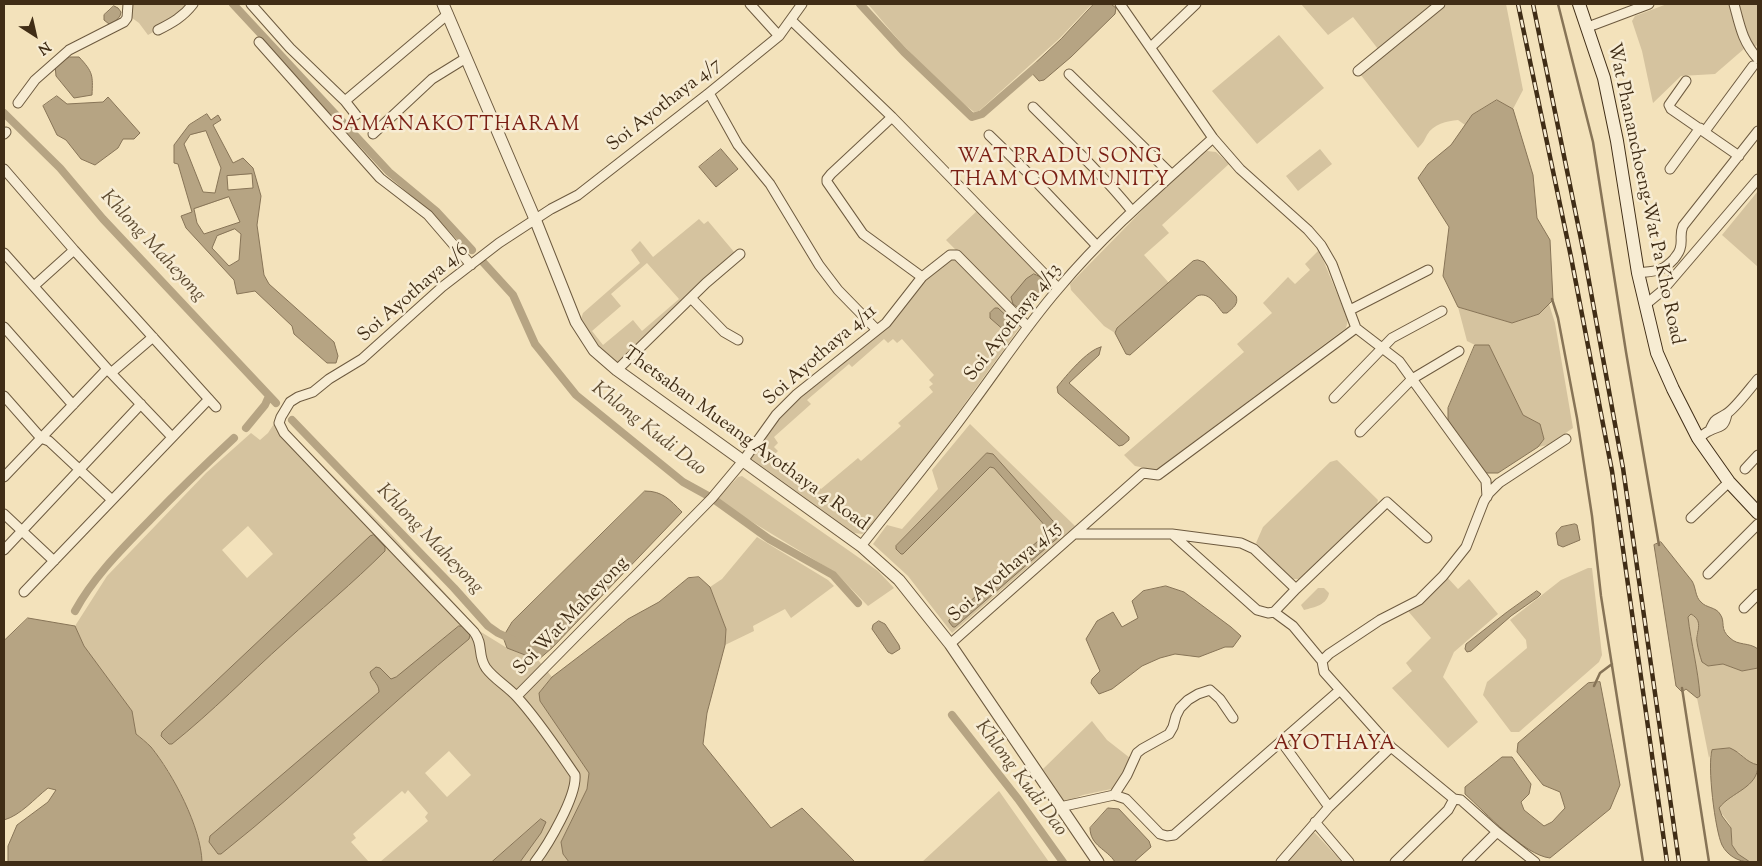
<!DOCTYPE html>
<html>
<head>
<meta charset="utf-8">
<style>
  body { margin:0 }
  #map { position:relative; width:1762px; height:866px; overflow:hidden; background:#f3e2bb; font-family:"Sorts Mill Goudy",serif }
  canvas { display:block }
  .frame { position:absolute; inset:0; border:5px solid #402d16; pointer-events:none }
  .north { position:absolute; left:10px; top:10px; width:50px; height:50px; -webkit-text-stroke:4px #f7ecd3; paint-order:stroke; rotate:145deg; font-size:14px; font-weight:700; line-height:20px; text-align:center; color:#402d16 }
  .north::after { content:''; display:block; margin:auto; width:18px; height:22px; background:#402d16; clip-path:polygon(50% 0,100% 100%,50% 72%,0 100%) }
</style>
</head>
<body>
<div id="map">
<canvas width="1762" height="866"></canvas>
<div class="frame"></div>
<div class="north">N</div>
</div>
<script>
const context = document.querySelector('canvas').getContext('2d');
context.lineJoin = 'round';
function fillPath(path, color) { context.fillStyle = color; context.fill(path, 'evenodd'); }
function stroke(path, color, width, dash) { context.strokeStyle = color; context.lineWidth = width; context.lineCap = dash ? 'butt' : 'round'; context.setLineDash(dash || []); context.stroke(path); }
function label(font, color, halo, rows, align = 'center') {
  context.font = font + ' "Sorts Mill Goudy",serif'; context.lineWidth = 5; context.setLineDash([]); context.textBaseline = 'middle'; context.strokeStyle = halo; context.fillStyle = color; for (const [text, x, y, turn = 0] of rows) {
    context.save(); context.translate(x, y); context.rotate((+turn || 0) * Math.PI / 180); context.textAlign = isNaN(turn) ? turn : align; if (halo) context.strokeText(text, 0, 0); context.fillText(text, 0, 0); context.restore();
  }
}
fillPath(new Path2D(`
  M128,4H189L181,16L148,35L139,23L128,15Z
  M868,4H1092L1060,38L979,111L974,112C932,79 902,45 868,4Z
  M1301,4H1433L1378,49L1353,17L1328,35Z
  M1444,4H1506L1523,90L1513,109L1497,100L1472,115L1465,125L1458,120C1447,121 1433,124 1427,135C1424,141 1423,143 1418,148L1360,74Z
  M1667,4H1730L1738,35L1745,48L1715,74L1681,76L1653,103L1642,51L1632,21L1635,16Z
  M1737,4H1758V45L1753,47L1744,32Z
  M1279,35L1324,88L1257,144L1212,91Z
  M1320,149L1332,164L1298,191L1286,176Z
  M1207,151L1216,152L1229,164L1162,225L1169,233L1144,255L1169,283L1117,328L1115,333L1104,326L1071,290L1070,284L1167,185Z
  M1758,191V267L1722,235Z
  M977,211L1041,277L1034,274L1011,297L1013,304L1005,300L946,240Z
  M699,219L704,224L708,221L740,259L619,364L599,346L581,319L583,313L640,263L631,250L640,241L653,257ZM647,263L679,299L642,331L633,320L603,345L592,331L621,306L611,294Z
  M1319,250L1348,320L1346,328L1156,470L1135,466L1124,455L1244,352L1237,344L1272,313L1263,303L1288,277L1295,284L1310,270L1305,264Z
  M953,257L1020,323V327L939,439L866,532L862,534L854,533L749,457L784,410L881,333L893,322L922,281ZM884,339L888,343L893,339L897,343L902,339L934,375L929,380L933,384L929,387L933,392L898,423L901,426L861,461L858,458L821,489L817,485L812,490L806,484L802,487L774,455L778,451L774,447L778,443L774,437L811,404L807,400L849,364L852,367Z
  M1549,304L1555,323L1573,428L1548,445L1538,447L1544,439L1540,424L1523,415L1489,345H1475L1467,341L1458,307L1512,323L1539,314Z
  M277,419L389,532L481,632L507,648L538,660L552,677L539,693L540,701L589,773L587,789L561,842L563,854L569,862H380L428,821L425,817L428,813L408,790L405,794L402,791L353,834L356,838L351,842L369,862H202C201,828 173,772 151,747C146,742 141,738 136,734L132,711L84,646L75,626L107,576L206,473L251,433L260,440L268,433ZM248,526L273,554L247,578L222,550ZM449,751L471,775L447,797L425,773Z
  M970,424L1075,526L952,633L908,576L873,544L887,525L902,529L938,489L932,470Z
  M1337,460L1378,500L1376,508L1299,579H1291L1256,543L1263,527L1330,462Z
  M742,476L878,571L894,588L868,606L836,573L716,500L738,477Z
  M757,537L828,580L834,586L791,618L785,609L753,626L754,631L725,645L726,629L710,587L722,579Z
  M1588,568H1592L1602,655L1599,662L1519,732H1511L1483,695L1487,682L1527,648L1526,640L1510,620L1561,580Z
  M1447,577L1458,589L1469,579L1498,614L1454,652L1443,677L1478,722L1448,748L1392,688L1412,671L1406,663L1431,638L1408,611L1422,603Z
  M1318,588H1324L1329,593C1327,605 1315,607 1304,610L1301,605Z
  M1691,614C1704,622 1696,629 1696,639C1697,647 1705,659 1708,666L1723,664L1742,671L1758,668V765L1748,762L1739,752L1712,750L1709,758L1697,698L1700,696C1698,669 1691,643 1688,617Z
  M1092,721L1107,740L1130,758L1116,788L1083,795L1065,802L1043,769Z
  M1758,771V862C1746,862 1733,855 1732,842C1731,836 1732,830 1730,825C1727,819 1722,816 1719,808C1730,793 1750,789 1758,771Z
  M999,791L1049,862H922Z
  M1309,833H1315L1342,862H1283Z`), '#d5c39f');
const water = new Path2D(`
  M1094,4H1111L1116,8L1115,14L1071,57L1044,80L1039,81L1030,71V68L1061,39Z
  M114,6L118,8L121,12L120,16L115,22L109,24L104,20V15Z
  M70,57H79C93,72 93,75 92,95L74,98L56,76L55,65Z
  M57,96L67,104L103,102L108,97L140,133L134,139H123L118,148L95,165L81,159L66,140L57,135L43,106Z
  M1497,100L1513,109L1533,175L1537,218L1550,240L1553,300L1539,314L1512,323L1458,307L1443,276L1449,227L1418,178L1428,164L1451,145L1472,115Z
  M207,114L211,120L218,115L221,120L213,125L233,163L243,158L253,168L261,196L257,225L264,275L269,284L334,342L338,356L336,363H327L294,334L292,326L255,291L237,294L234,280L186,228L181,216L192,212L178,164L174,163V145L189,125ZM206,131L221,168L215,193L203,192L184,144L190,135ZM252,174L253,188L228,190L227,176ZM229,197L240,222L204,234L197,223L194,209ZM235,229L241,234L239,260L229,266L212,248L217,236Z
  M721,149L738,169L716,187L699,167Z
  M1198,260L1204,262L1236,296C1239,304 1233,308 1227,313H1223C1216,305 1209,291 1197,296L1130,355L1126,354L1115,333L1117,328L1193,261Z
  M1034,274C1042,277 1045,280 1045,289L1031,306L1023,311L1013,304L1011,297L1026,279Z
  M995,308H998L1013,322L1015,325L1009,332H1006L990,318V313Z
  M1475,345H1489L1523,415L1540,424L1544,439L1538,447L1498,473H1483L1448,420V408Z
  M1101,347L1099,355L1069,383L1129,437V440L1123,445L1119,446L1058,393L1057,387C1066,376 1087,350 1101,347Z
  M987,453L993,454L1061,530V535L955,627H953L949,622V620L1047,533V528L994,468L990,467L903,554H901L896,549V546Z
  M645,491C663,491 670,500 682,512L552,648L538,660L507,648L503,637L512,622Z
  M1575,524L1577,525L1580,540L1563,547L1558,545L1556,533L1561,527Z
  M374,535L385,547V551C353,583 319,611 286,641C247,676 212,712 172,744H169L161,736L162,732L370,536Z
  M1661,542L1692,581C1696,587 1695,597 1701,602C1706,608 1716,607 1720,614C1726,622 1719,629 1730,638C1738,646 1749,642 1758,649V668L1742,671L1723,664L1708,666L1702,662C1700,656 1698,649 1697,642C1695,632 1705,622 1691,614L1688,617C1691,643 1698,669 1700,696L1697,698L1686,689L1682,692L1676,686L1654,545Z
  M699,577L710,587L726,629L725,645L707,713L703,744L771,828L802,808L855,862H569L563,854L561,842L587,789L589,773L540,701L539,693L552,677L628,619L659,602L688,578Z
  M1166,586L1184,592L1231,627L1241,636L1233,647H1225L1199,657L1175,654L1160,658L1142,666L1112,689L1099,694L1091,683L1092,679L1100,671L1086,639L1097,621L1113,612L1122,627L1138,618L1132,601L1143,591Z
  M1537,591L1541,594L1538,597L1511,616L1471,651L1467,652L1465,649L1466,644L1507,612Z
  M28,618L75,626L84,646L132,711L136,734C141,738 146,742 151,747C173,774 201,827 202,862H8V846L17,825L48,802L56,790L48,788C34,799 21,815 4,820V641Z
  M879,621L885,624L899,645L900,649L892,654L888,652L872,629L873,625Z
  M459,626H463L470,635L469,639C384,709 307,786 221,854H218L209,842L210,836L379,692C379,683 371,680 370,672L376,667L380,668L391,679L396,677Z
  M1600,682L1620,785L1610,809L1550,858C1524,855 1485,812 1465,794V787L1502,757H1512L1531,784L1529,794L1521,802L1524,810L1544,826L1552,822L1565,808L1560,792L1543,785L1517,752L1518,743L1588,683Z
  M1730,748C1742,753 1745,762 1758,765C1758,788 1731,792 1719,808L1722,816L1731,828L1732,845L1738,854L1750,862C1738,862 1727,855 1722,845C1715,830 1707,765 1712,750Z
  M1108,808L1119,809L1149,841L1151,847L1134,862H1115C1107,849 1090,846 1090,828Z
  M541,819L546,822L541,833L520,862H492Z`);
fillPath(water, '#b6a483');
stroke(water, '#877457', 1);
stroke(new Path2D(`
  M1558,4L1593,142L1626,352L1659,545
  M1552,299L1558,318L1577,418L1592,516L1601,596L1643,862
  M1594,686L1600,673L1612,664
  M1682,688L1709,862`), '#877457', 2.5);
stroke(new Path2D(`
  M233,4L389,172L436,211L472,250
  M860,4L904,52L972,117L982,114L1037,66
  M4,113L60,168L103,219L276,403
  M482,261L513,295L535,344L576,395L683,482L712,498L769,539L833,575L858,603
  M292,420L454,588L488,626L498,633L513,640
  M246,428L265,405L269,396
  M75,611C94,576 124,547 151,519C178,491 206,464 234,438
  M952,715L1018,799L1063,862`), '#b6a483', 8);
const minor = new Path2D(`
  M251,4L290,48L345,101L356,115
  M750,4L779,36
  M1120,4L1213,138L1240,169L1308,230L1321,245L1332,264L1356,328L1399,361L1412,379L1360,432
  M1734,4C1740,26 1742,41 1758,59
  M791,20L892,117L1058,288
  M1588,27L1649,4
  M158,30C172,23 183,17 193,4
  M259,42L380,178L428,215L471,265
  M1151,47L1196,4
  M1358,71L1440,4
  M1069,74L1172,175
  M1686,81L1669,105L1671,109L1739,156
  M709,93L738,145L770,184L819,265L838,290L877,330
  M345,101L448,14
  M18,103L35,80L69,50L124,22L127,18L128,4
  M1033,107C1067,141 1102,174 1132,211
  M892,117L831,174L827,179V182L863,234L922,277
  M1705,131L1753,66
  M4,134L6,132
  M373,134L432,79L466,58
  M989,135L1025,170L1097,246
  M4,169L74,250L216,407
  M1670,169L1700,128
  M4,253L111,373L172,437
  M1638,273C1655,271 1662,272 1674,259C1676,256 1679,253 1680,249C1683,241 1679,235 1683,226L1758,131
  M34,286L74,250
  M691,298L724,332L738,340
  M1645,305L1662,291L1758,179
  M1350,310L1428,270
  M4,327L73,405
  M1459,351L1412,379L1486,481L1487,497
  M617,370L706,283L740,254
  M111,373L153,337
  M4,396L41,438L49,441L112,500
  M1334,398L1392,338L1442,311
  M1710,430C1716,416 1716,421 1726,414C1734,410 1751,387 1758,379
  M1698,438C1702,436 1706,432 1709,431C1720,425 1724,429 1727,414
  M1745,469L1758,455
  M4,477L107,369
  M4,514L54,561
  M1691,518L1729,482
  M1076,534H1172L1241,543L1254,549L1296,589
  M1172,534L1257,610L1268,613L1274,612L1293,626L1322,661L1324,672L1391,747L1454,799L1461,800L1497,832L1535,862
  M861,546C897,500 934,456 968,409C998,369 1026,326 1059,288C1105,233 1160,186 1213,138
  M4,550L141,404
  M1708,574L1758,524
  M24,592L209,399
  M1744,608L1758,594
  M1274,612L1296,589L1387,502L1427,538
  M950,644L1143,473L1158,475L1356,328
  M1322,661L1329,654L1380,620L1419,600L1443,576L1466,547L1484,501L1489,493L1499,483L1566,439
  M517,696L712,498L743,461L776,415L797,394L886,323L922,277L950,255H957L1028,327
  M1281,741L1329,807
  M1114,795L1127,775L1137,753L1142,749L1169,734L1173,727L1176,716L1180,708L1188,700L1198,694L1210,690L1220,699L1233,718
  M1060,807L1114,795L1126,799L1160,834L1167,836L1174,835L1340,690
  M1315,822L1349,862
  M535,862C548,845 577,796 575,775C557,749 539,721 517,697C507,686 494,679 486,668C477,655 484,645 474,632L284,433L279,423L281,417L290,402L298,397L313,392L329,379L362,359L442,287L499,243L551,209L578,195L709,93L779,36L802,4
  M1281,862L1329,807L1391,747
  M1395,862L1448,810L1454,799
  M1467,862L1497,832`);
const tertiary = new Path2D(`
  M443,4L535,219L576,322L594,350L617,370L861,546L899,580L950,644L1098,862`);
const secondary = new Path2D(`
  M1579,4L1604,78L1617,141L1638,273L1657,353L1673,389L1698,438L1729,482L1758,513`);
stroke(minor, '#6d5a3f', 11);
stroke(tertiary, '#6d5a3f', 13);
stroke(secondary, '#402d16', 14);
stroke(minor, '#f7ecd3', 9);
stroke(tertiary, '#f7ecd3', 11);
stroke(secondary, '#f7ecd3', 12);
const rail = new Path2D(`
  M1518,4L1571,257L1612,471L1667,862
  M1533,4L1584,254L1623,468L1679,862`);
stroke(rail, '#402d16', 4.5);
stroke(rail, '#f7ecd3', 2.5, [8]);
label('19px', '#402d16', '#f7ecd3', [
  ["Soi Ayothaya 4/7",665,106,-38],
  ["Wat Phananchoeng-Wat Pa Kho Road",1644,194,78],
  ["Soi Ayothaya 4/6",414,294,-41],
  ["Soi Ayothaya 4/13",1014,323,-52],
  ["Soi Ayothaya 4/11",821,356,-41],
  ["Thetsaban Mueang Ayothaya 4 Road",745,440,36],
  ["Soi Ayothaya 4/15",1006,573,-41],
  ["Soi Wat Maheyong",572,617,-46]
]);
context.letterSpacing = '1px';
label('20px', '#7a1f14', '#f7ecd3', [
  ["SAMANAKOTTHARAM",456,127],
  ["WAT PRADU SONG",1060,159],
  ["THAM COMMUNITY",1060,182],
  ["AYOTHAYA",1335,746]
]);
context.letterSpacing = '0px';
label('italic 20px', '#5e4b31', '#f7ecd3', [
  ["Khlong Maheyong",152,247,47],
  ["Khlong Kudi Dao",648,430,38],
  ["Khlong Maheyong",429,540,46],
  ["Khlong Kudi Dao",1020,779,53]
]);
</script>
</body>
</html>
